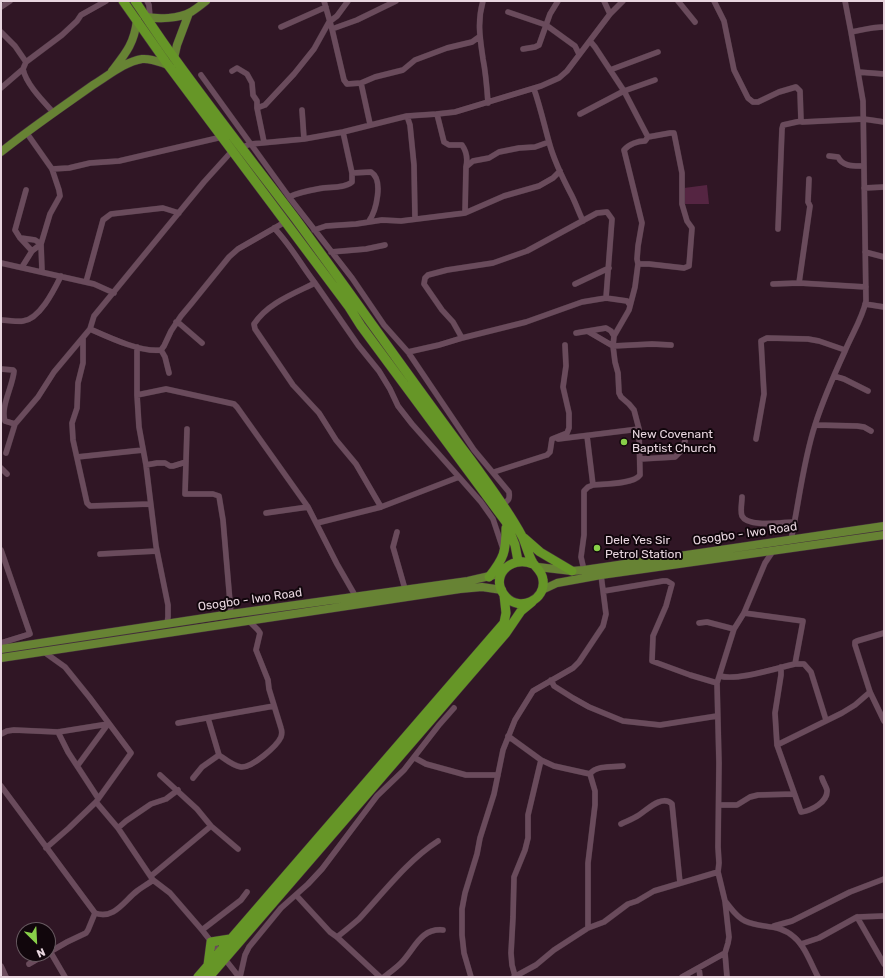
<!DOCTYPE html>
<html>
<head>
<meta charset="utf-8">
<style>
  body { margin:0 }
  #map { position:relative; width:885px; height:978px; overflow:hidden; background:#301625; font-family:Rubik,sans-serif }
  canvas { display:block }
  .frame { position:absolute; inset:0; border:2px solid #e8d6df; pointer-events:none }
  .north { position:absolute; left:16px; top:922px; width:40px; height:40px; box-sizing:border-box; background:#11060c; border:1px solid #675960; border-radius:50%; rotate:156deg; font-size:11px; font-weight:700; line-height:16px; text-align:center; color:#e8d6df }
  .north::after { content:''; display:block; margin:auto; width:14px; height:18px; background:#88cf49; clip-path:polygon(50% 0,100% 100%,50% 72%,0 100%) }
</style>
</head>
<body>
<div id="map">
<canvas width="885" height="978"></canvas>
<div class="frame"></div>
<div class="north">N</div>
</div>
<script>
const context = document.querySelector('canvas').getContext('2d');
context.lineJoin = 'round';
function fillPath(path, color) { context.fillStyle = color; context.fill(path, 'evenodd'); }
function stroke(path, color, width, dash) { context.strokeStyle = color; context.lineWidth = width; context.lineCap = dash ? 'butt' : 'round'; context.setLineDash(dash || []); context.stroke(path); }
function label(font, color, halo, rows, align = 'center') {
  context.font = font + ' Rubik,sans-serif'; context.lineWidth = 4; context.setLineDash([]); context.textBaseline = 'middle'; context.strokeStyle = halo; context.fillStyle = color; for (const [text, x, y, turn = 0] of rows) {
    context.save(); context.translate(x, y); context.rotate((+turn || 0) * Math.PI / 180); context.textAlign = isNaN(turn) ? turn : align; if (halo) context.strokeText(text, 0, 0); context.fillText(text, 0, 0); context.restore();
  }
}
fillPath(new Path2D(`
  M707,185L709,204H685L684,188Z`), '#552542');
const minor = new Path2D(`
  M147,1L149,5L150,18
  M324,1L332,29L344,80L347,84L361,83L375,77L403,70L415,60L447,48L472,42L479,37
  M483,1C477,22 480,38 483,59C486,74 487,88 488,103
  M604,1L610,14
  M678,1L695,22
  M714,1L724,21L734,70L748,98L753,102H758L779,92L796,87L800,91L801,121L802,122L864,119L884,122
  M1,7L10,1
  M508,12L546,25L575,46L579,54
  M281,27L326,7
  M332,29L357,20L396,1
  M1,32L15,46L26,62
  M851,32C862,30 873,27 884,27
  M590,41L595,47L624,91L648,137
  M523,49L535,47L539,45L550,14L558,1
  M23,69C26,84 43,101 53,112
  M610,70L658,52
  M232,71L237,68L247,74L252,83L253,95L257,101V108L264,142
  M858,72L884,74
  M201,75L289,197L352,278L384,325L408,352L474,450L509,492C510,499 509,500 503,504
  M361,83L370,124
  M1,88L23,69L26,62L62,35L77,21L81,15L106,1
  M534,89C540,106 544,124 549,142C554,161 563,179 572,196C576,204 579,213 583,221
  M257,108L265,105L294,74L314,49L329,22L337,16L348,1
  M302,110L304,139
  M437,114L444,142L449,145H462C467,152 468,158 466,167L473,161L489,158L499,152L519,148L535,147L549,142
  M580,114L624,91L655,80
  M407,116L410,125L414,165L415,219
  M26,132L52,169L59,190L60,196L50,214L41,244L42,271
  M242,147L251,144L304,139L343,132L407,116L437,114L455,112L541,86L559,78L567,71L610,14L623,1
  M829,156L838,157C843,167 854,166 863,166
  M52,169L69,168L90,163L119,161L222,137
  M352,173L371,172C384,180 376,211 369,221
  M864,188L884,187
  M26,190L15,230L20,238L32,251
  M289,197C299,192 312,190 323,188C332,187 345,188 352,182V173L343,132
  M465,213L466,167
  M274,228C290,244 301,265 315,283C293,294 268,303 254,324L255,329L293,385L319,413L336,440L356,464L381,507
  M778,229L782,129L783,125L801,121
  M314,230L326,226L356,224L382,220L401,221L465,213L504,196L539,186L553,178L560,171
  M21,238L35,240L41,244L32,251L22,267
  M331,252L366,249L385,245
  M865,252L884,257
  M1,263L94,284L114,293
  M86,282L103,220L111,214L163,208L179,213
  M315,283L358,345L379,371L390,389L398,406L412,424L459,477
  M799,283L810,206L808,202L809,179
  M575,284L609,268
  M773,284L799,283L866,287
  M865,304L884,307
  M1,320C8,320 17,322 23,321C40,319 54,290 61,276
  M176,322L180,324L202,343
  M90,329C108,337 142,353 161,350L164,346L171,331L181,316L191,304L229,257L238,249L285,222
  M589,332L613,346L652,344L671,345
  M576,333L606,328L611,331L614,336
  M83,338V363L78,383L77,408L72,423L73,440L87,503L90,506L150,504
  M462,338L453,322L442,310L424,284L425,278L428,275L447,270L493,263L527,251L597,213L607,212L612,219L606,298
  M137,347V395L139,427L146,465L156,546L168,605V617L167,624
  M161,350L165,357L169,373
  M408,352L439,345L462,338L526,322L582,302L606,298L627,301L630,305
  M1,369L13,370L14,371C13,386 0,407 5,421L15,424
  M834,376L844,379L868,391
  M137,395L166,389L234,404L237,407L308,507L337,564L356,597
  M815,425L857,426L864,427L871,431
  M187,429L185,494H213L219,496L223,520L231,614
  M587,436L593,485
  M558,439L639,429
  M756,439L764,394L761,341L767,338L808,339L819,341L845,350
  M6,453L15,424L38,397L54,372L90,329L94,316L204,182L232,151
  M77,457L143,450
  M640,459L675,457L681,451L685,441
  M146,465L157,463H165L170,466H173L186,462
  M1,468L7,474
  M494,472L547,455L550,452L552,439L567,433L569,428V413L563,387L566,366L565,345
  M742,497C742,503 740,511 742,516C748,528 783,522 795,522
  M266,513L308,507
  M317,523L381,507L459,477L481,502L493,519L503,549
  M397,532L393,547L405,589
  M791,540C799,502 803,462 815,425C823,400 834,375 845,351C852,334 862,319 866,301L863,101L851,32L845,1
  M1,550L30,634L1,643
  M100,554L157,551
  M584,570L581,557L584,535V491L588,487L593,485C605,484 634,484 640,475L639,429L634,410L629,404L621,397L619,393L618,373L615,362L613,346L614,336L629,310L635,287L638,264L637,259L638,246L642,223L624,150C629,144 638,141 645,141L648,137L670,133H674L682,173V204L687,221L692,228L689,266L684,268L649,264H638
  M604,591L663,581H667L672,584L666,606L653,636L652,661L690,675L717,683
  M744,613L803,621L795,664
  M699,623L707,622L734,629
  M884,633L857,641L855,642V645L870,692L884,721
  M44,652L65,667L90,698L131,753L96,802L69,828L46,848
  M781,667V675L775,713L777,745L801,812C811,811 828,802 827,790C826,786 823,782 822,778
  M720,676C737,681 777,668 795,664H804L811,672L826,720
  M551,680L554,686L573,698L589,707L623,721L660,725L717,716
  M208,718L219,755C225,759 233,766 241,767C252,768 277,746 281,737C282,734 282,731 281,728L269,689L268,680L256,650L260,633L258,630L249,621
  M178,723L274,706
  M58,732L68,752L98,798
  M1,734L7,731L14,730L58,732L108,724
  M508,736L541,760L554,766L590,774
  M777,745L842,713L855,705L870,692
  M415,758L426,764L466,775H498
  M78,765L108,724
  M590,774C596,765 614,767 623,766
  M160,775L197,809L211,826L238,849
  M193,778L202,767L219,755
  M1,786L95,913C114,920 124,901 137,891C142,887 148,884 153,880
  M96,802L118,828L153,880L170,893L202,930L239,977
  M719,805H737L750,797L758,795L794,794
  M621,824C627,821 633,819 639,815C647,810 662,794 672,804L680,883
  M118,828L126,821L151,804L166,799L178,790
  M151,876L211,826
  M296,895L330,932L337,937L380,977
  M725,901C731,908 736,917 745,921C762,929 778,923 794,937C805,946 811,964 818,977
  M857,917L884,964
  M774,926L792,921L850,892L884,879
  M588,928V863L595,805V791L590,774
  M202,930L241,900L247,892
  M337,937C345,931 352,925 359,919C384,892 407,861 438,841
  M801,944L819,938L857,917L884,916
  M51,953L65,977
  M725,953L727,977
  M29,964L67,942L86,933L88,930L95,913
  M1,966L6,977
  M699,968L700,977
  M515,976L512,965L511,953L513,917L514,877L525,850L528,838V815L541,760
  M240,977L245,955L249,947L281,908L308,884L322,869L377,796L404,770L439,725L454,708
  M384,977C389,973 396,968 401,963C415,949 420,928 443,930
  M471,977L464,953L462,935V909L465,893L477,854L480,838L494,794L503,750L515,720L533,691L573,668L579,662L603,626L606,614L601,575
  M514,977L536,965L554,950L588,928L604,922L628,904L637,901L654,891L718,872
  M682,977L725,953L728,943L729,937L725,901L718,872L719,863L718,847L719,763L717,683L734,629L744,613L765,563L773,551`);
const primary = new Path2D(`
  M146,17C159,19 178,19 191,12C196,9 201,5 206,1
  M174,58L177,45L189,13
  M112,71C126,53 134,44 137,20
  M1,152C31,128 62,107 93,85C108,76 124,62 142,59C151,58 159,62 168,65
  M538,567L572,571L584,570L884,526
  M542,590L557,583L601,575L884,535
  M1,649L231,614L468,581L494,575
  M1,658L460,589L482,587L502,590`);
const trunk = new Path2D(`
  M123,1L168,65L349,307L361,326L506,522L515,545L518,561
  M135,1C148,20 161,40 175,59C214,113 255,165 295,218C354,298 411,380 471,460C489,485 507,508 522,536C526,544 528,555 533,563C537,569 542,571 543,580C546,600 520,612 506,597C488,578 510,554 533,564
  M524,538L540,552L572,571
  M489,577C504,558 506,552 506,528
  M208,965L211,942L230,939
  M198,977L504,623L506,613L504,595
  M209,977L506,633L521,611L532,602`);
stroke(minor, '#45313c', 6);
stroke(primary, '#45313c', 9);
stroke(trunk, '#45313c', 10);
stroke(minor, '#6a4b5c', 5.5);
stroke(primary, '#678334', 8);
stroke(trunk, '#669627', 9);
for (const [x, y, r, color] of [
  [624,442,4,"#88cf49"],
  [597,548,4,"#88cf49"]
]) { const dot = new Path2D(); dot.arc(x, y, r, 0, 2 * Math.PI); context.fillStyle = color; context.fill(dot); stroke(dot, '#11060c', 1.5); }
label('12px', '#e8d6df', '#11060c', [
  ["New Covenant",632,435],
  ["Baptist Church",632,449],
  ["Dele Yes Sir",605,541],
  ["Petrol Station",605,555]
], 'left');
label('12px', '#e8d6df', '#11060c', [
  ["Osogbo - Iwo Road",745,534,-8],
  ["Osogbo - Iwo Road",250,600,-8]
]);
</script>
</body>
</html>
